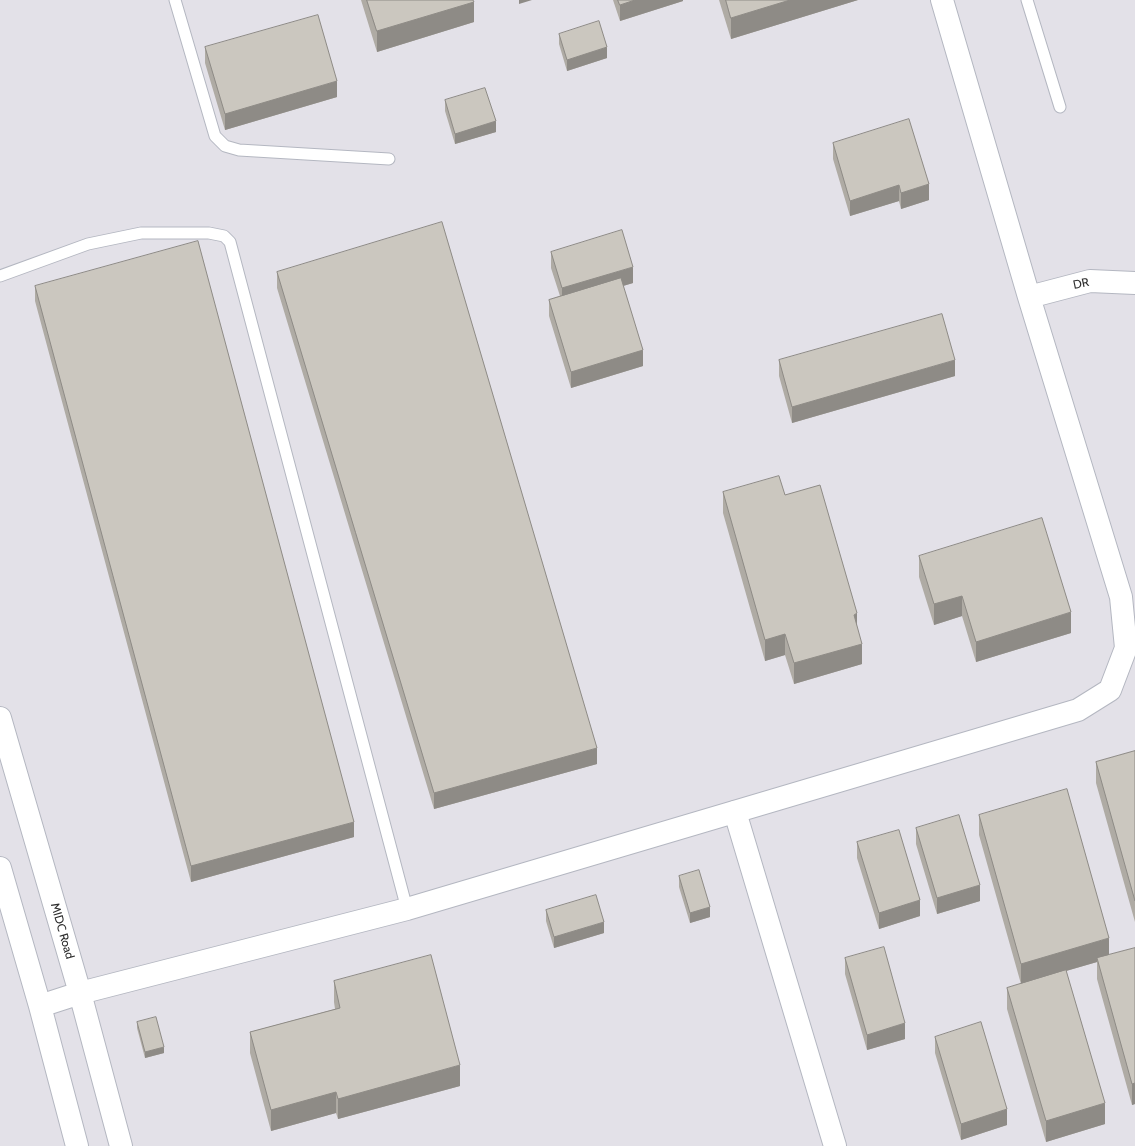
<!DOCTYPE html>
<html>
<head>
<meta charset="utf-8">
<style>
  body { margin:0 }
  canvas { display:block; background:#efe9e1 }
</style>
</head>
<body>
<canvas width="1135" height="1146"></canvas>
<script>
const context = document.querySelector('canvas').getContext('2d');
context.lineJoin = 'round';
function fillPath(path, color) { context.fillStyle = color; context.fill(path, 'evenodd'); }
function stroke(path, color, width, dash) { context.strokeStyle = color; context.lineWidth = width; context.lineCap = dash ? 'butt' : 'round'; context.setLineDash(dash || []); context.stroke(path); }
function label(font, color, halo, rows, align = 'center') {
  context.font = font + ' Cabin,sans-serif'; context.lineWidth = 3; context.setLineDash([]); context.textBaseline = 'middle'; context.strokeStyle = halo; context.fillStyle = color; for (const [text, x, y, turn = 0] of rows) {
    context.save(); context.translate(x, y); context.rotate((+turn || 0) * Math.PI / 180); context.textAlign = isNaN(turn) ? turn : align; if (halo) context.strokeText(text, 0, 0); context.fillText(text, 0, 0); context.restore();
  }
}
fillPath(new Path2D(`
  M0,0H1135V1146H0Z`), '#e3e1e8');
const lane = new Path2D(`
  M175,0L215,136L225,146L239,150L389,159
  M1027,0L1060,107
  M0,276L88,244L141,233H209L224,236L230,242L407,909`);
const street = new Path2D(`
  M735,812L835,1146`);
const secondary = new Path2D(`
  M1029,297L1090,281L1135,283
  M0,718L80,993L121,1146
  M0,868L40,1006L77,1146
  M40,1006L80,993L407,909L1078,710L1110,690L1126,648L1121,597L1029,297L942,0`);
stroke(lane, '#b4b7c1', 13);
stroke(street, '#b4b7c1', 24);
stroke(secondary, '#b4b7c1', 24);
stroke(lane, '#fff', 11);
stroke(street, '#fff', 22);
stroke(secondary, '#fff', 22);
fillPath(new Path2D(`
  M361,0H473L474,22L377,52Z
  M613,0H683V1L620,21Z
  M719,0H858L731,39Z
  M559,34L607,58L567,71L559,44Z
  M205,47L337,97L225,130L205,63Z
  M445,100L496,132L455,144L445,111Z
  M833,143L929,200L901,209L899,201L850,216L833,159Z
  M551,252L633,283L623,286L643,366L571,388L549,316V300L560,296L551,268Z
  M277,272L597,764L434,809L277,288Z
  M35,286L354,837L191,882L35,301Z
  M779,360L955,376L792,423L779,376Z
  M723,492L785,495L857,626L862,664L794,684L785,655L765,661L723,513Z
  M919,556L1071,633L976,662L962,616L934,625L919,577Z
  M1135,751V922L1096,783V762Z
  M979,815L1109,955L1135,948V1104L1132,1105L1097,979V962L1066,971L1105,1124L1046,1142L1007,1009V988L1021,984L979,835Z
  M916,828L980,901L937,914L916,844Z
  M857,842L920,916L879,929L857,858Z
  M679,876L710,917L690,923L679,887Z
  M546,910L604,933L554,948L546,921Z
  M845,958L905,1039L867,1050L845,974Z
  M334,981L460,1086L338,1119L336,1113L271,1131L250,1053V1032L335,1009L334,1002Z
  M137,1022L164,1053L145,1058L137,1028Z
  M935,1037L1007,1125L961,1140L935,1053Z`), '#afaba4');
fillPath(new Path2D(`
  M519,0H532L519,4Z
  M635,0H683V1L620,21V5Z
  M790,0H858L731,39V18Z
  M474,2V22L377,52V31Z
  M607,47V58L567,71V60Z
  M337,81V97L225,130V114Z
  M496,121V132L455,144V134Z
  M929,184V200L901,209V193Z
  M899,185V201L850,216V201Z
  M633,267V283L562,304V288Z
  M643,350V366L571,388V372Z
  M955,360V376L792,423V407Z
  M962,596V616L934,625V604Z
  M1071,612V633L976,662V642Z
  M857,613V634L854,615Z
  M785,634V655L765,661V640Z
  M862,644V664L794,684V663Z
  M597,748V764L434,809V793Z
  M354,822V837L191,882V866Z
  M980,885V901L937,914V898Z
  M920,900V916L879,929V913Z
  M710,907V917L690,923V913Z
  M604,922V933L554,948V937Z
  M1109,938V959L1097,958V962L1021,984V964Z
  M905,1023V1039L867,1050V1035Z
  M164,1047V1053L145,1058V1052Z
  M460,1065V1086L338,1119V1099Z
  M1135,1083V1104L1132,1105V1084Z
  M336,1092V1113L271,1131V1110Z
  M1105,1103V1124L1046,1142V1121Z
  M1007,1109V1125L961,1140V1124Z`), '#8e8b86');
const building = new Path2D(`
  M367,0H473L474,2L377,31Z
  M618,0H635L620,5Z
  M726,0H790L731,18Z
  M318,15L337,81L225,114L205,47Z
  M599,21L607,47L567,60L559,34Z
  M485,88L496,121L455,134L445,100Z
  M909,119L929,184L901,193L899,185L850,201L833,143Z
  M442,222L597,748L434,793L277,272Z
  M622,230L633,267L562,288L551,252Z
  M198,241L354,822L191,866L35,286Z
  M621,278L643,350L571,372L549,300Z
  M942,314L955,360L792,407L779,360Z
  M779,476L785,495L820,485L857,613L854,615L862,644L794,663L785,634L765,640L723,492Z
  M1042,518L1071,612L976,642L962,596L934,604L919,556Z
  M1135,751V901L1096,762Z
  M1067,789L1109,938L1021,964L979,815Z
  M959,815L980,885L937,898L916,828Z
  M899,830L920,900L879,913L857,842Z
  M699,870L710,907L690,913L679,876Z
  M596,895L604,922L554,937L546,910Z
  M884,947L905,1023L867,1035L845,958Z
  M1135,948V1083L1132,1084L1097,958Z
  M431,955L460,1065L338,1099L336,1092L271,1110L250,1032L340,1008L334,981Z
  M1066,970L1105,1103L1046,1121L1007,988Z
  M156,1017L164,1047L145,1052L137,1022Z
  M981,1022L1007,1109L961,1124L935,1037Z`);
fillPath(building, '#cbc7bf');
stroke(building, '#8e8b86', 1);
label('12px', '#2e2e2e', '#fff', [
  ["DR",1081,284,-12],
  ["MIDC Road",62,931,74]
]);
</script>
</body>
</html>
